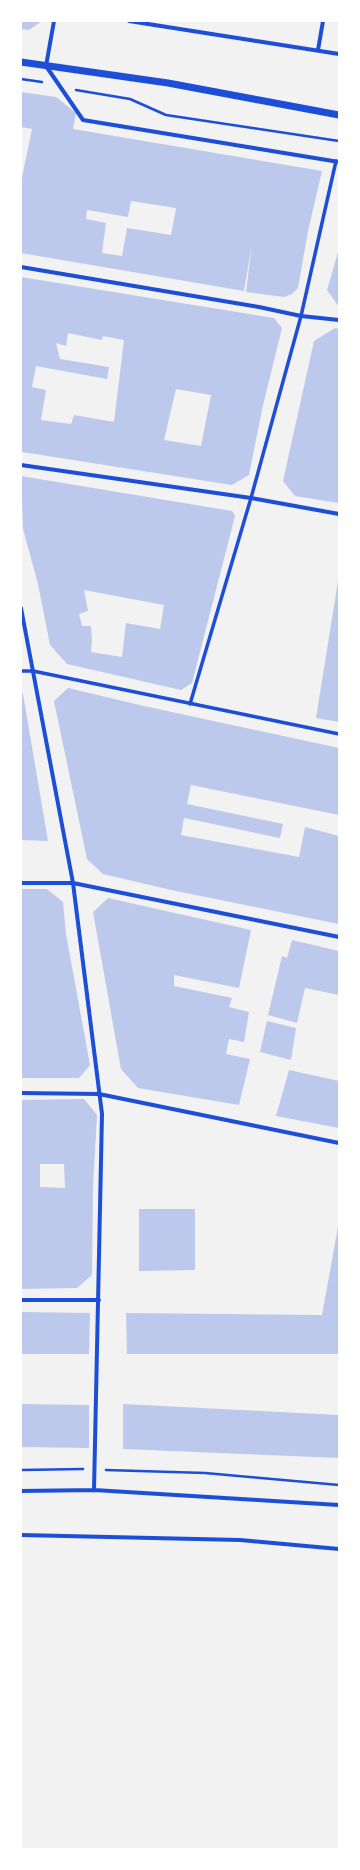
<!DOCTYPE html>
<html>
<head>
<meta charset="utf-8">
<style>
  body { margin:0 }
  #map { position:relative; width:360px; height:1870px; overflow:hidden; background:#f2f2f2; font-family:"Nunito Sans",sans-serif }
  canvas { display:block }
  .frame { position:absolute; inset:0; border:22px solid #fff; pointer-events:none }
</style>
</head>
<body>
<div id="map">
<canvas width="360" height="1870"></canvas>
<div class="frame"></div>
</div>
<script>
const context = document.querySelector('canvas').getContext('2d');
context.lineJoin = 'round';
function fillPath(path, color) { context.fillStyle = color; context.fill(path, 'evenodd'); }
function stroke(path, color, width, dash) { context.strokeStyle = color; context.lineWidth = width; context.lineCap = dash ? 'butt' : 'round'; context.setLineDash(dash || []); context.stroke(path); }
fillPath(new Path2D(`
  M21,21H42L29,30L21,29Z
  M21,92L56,97L76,113L73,129L322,171L308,231L298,288L292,294L284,297L246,292L252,244L244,291L21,253V182L32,129L21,127ZM131,201L176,208L171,235L127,228L122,256L102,253L106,223L86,219L87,210L128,217Z
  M339,249V307L327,290Z
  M21,277L274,318L282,328L263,405L249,475L232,485L22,452ZM68,333L102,340L103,336L124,340L114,422L74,415L71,424L41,420L46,390L32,387L36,366L107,379L109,367L60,359L56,343L66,346ZM176,389L211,395L201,446L164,440Z
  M335,328L339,329V503L295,496L283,481L314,341Z
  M21,476L232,511L235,516L192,683L181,690L76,666L67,664L50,645L38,584L23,529ZM84,590L164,605L160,629L126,623L122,657L91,652L92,640L91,626H82L79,614L88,611Z
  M338,581H339V722L316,718Z
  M68,688L144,706L339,748V815L191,785L187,804L283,824L280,838L184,818L181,835L299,857L305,827L339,836V924L171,890L103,874L87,859L54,701Z
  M21,692L23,694L48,841L21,840Z
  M21,889H47L63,902L66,934L90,1065L79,1078H21Z
  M108,898L251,930L239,988L174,975V986L232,998L229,1007L249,1012L244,1042L229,1039L226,1054L250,1059L239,1105L138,1088L121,1069L93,912Z
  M292,940L339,951V995L305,988L297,1023L268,1015L282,956L287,958Z
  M267,1021L296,1028L291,1060L260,1052Z
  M289,1070L339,1081V1128L276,1116Z
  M84,1099L97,1115L93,1188L92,1275L77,1288L21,1289V1100ZM40,1164H64L65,1188L40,1187Z
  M139,1209H195V1270L139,1271Z
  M338,1227L339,1354H127L126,1313L322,1315Z
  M21,1312L90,1313L89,1354H21Z
  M21,1404L89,1405V1448L21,1447Z
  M123,1404L339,1415V1458L123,1449Z`), '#bdc9ec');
stroke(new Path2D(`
  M21,79L42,82
  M76,90L130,99L166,115L339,141
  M21,1470L83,1469
  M106,1470L205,1473L339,1485`), '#1d4ed8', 2.5);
stroke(new Path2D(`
  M21,671H33L339,734
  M190,704L251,498L301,316L336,161`), '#1d4ed8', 3.5);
stroke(new Path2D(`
  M54,21L46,66L83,120L339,162
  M129,21L339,54
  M318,50L323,21
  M21,267L259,307L301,316L339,320
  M21,465L251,498L339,514
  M21,608L73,883L102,1114L94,1490
  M21,883H73L339,937
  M21,1093L99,1094L339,1143
  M21,1300H99
  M21,1491L94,1490L339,1505
  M21,1535L240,1540L339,1549`), '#1d4ed8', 4);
stroke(new Path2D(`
  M21,62L168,83L339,115`), '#1d4ed8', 7);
</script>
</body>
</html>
